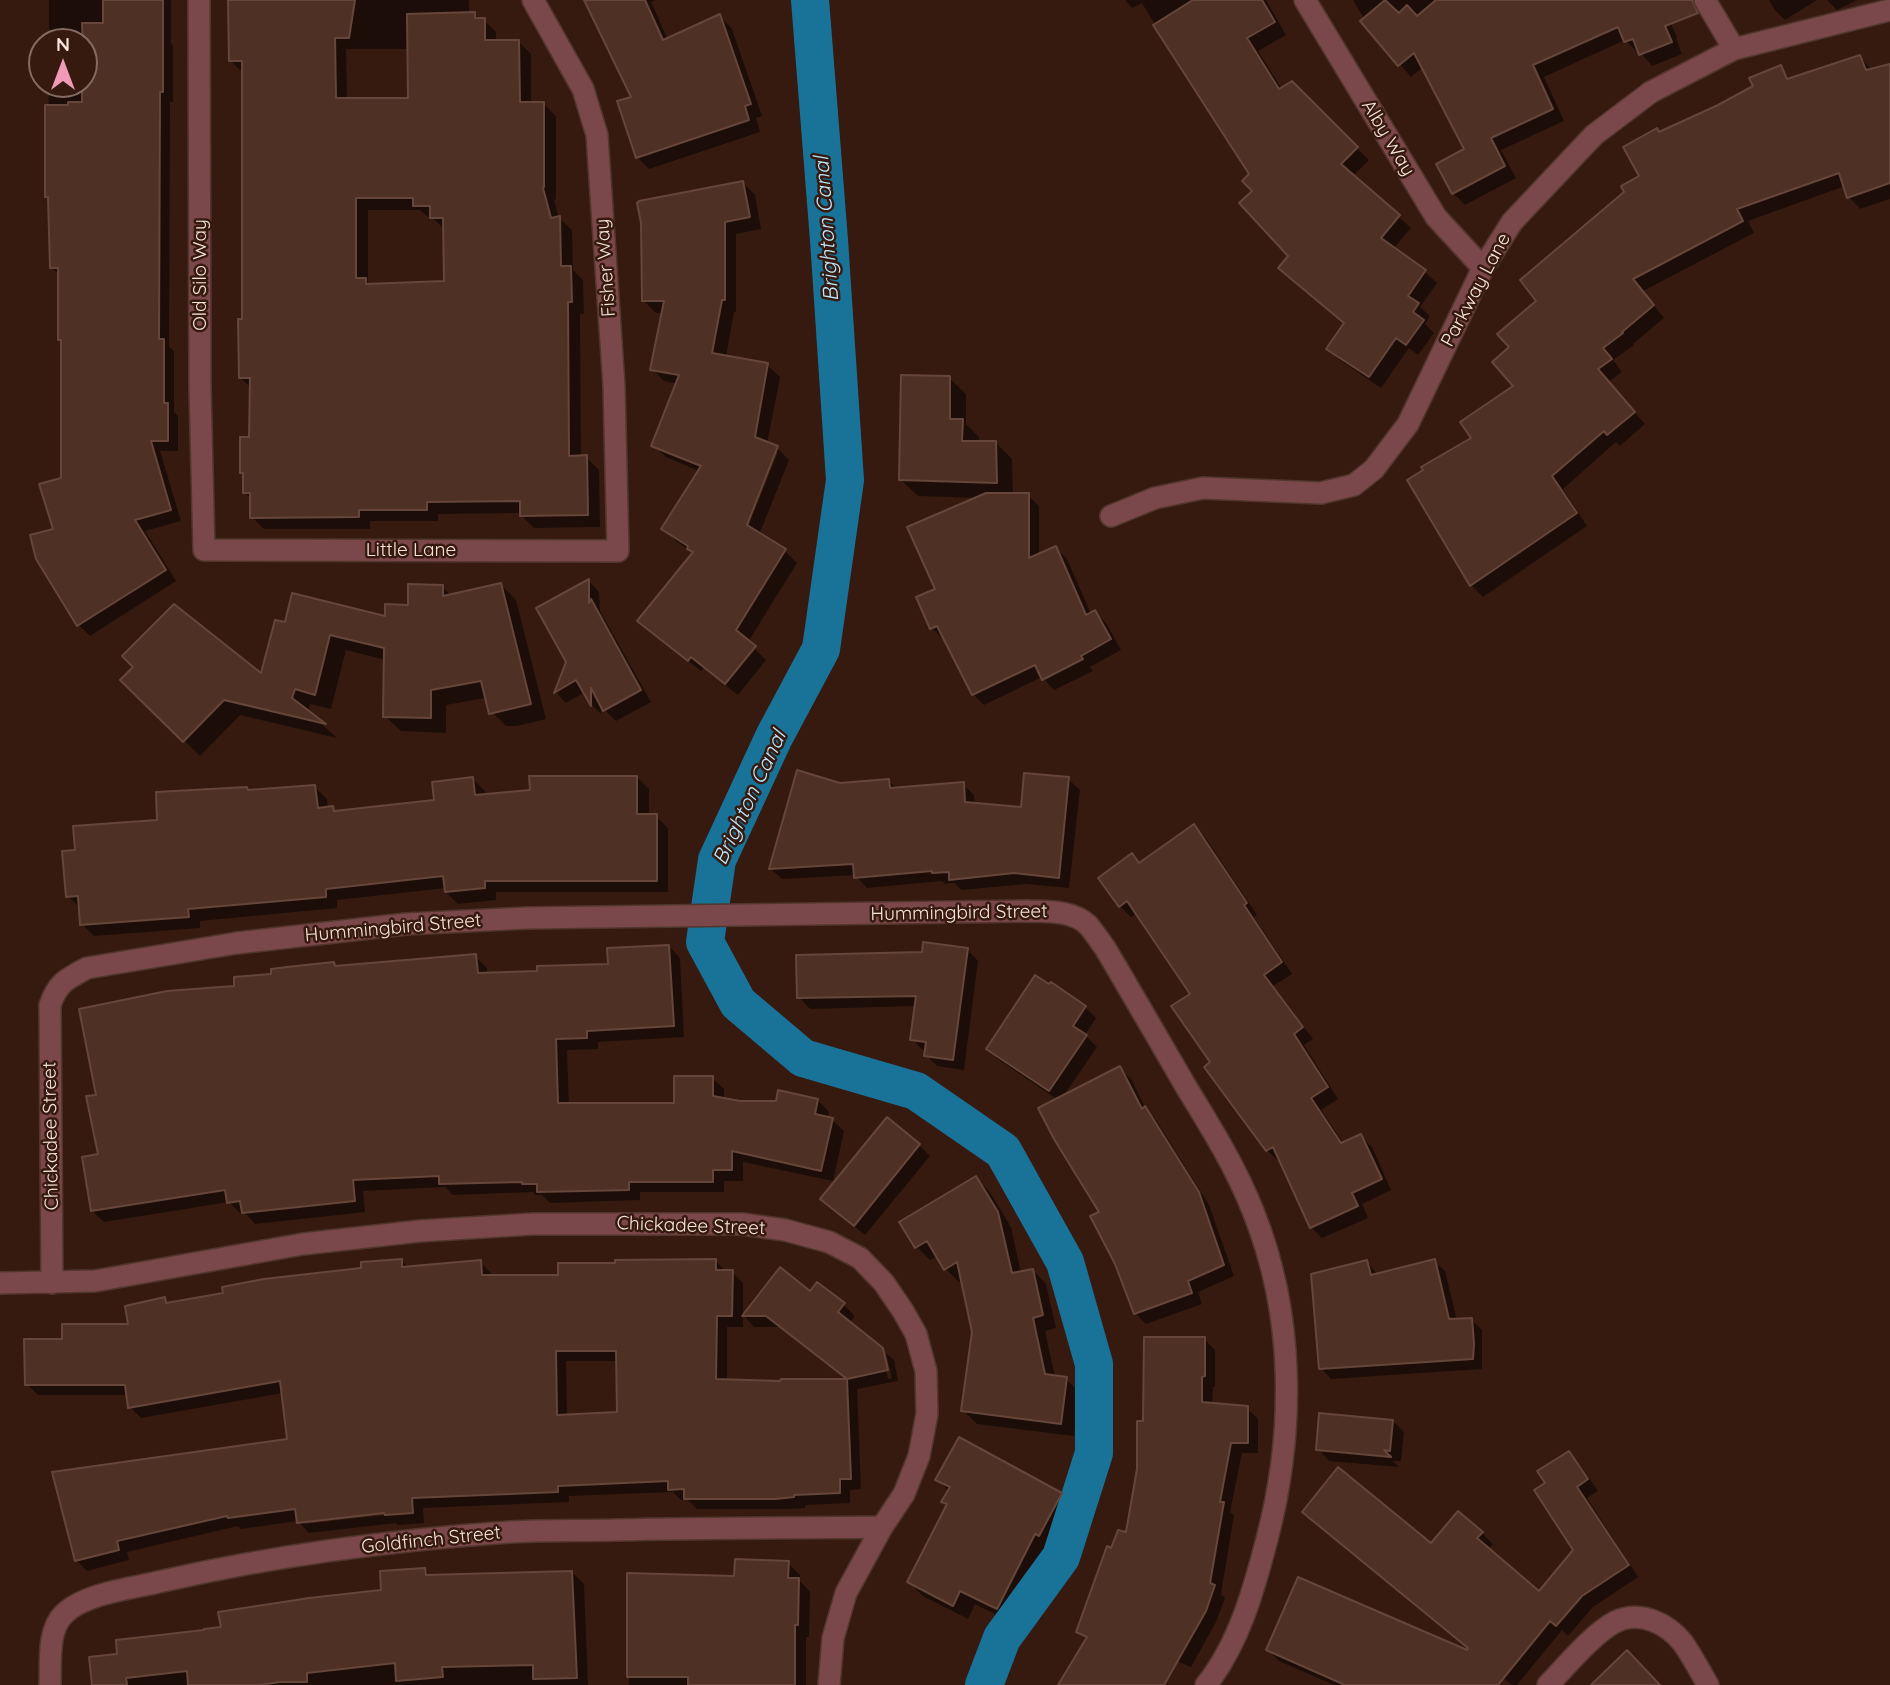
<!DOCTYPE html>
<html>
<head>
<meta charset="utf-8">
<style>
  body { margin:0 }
  #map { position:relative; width:1890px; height:1685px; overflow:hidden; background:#361a0f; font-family:Quicksand,sans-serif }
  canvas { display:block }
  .north { position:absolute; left:28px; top:28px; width:70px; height:70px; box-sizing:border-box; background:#361a0f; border:2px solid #846b61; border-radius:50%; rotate:0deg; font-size:19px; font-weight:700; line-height:28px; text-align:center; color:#f8e4dc }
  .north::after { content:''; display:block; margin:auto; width:24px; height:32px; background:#f09ab5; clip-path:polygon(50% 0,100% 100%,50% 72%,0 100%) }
</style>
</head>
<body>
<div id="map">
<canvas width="1890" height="1685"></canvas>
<div class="north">N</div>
</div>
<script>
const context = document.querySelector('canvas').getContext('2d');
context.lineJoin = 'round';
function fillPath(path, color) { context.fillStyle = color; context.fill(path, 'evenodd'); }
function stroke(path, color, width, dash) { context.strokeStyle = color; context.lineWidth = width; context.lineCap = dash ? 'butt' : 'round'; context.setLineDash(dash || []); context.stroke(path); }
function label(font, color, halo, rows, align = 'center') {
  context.font = font + ' Quicksand,sans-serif'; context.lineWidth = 5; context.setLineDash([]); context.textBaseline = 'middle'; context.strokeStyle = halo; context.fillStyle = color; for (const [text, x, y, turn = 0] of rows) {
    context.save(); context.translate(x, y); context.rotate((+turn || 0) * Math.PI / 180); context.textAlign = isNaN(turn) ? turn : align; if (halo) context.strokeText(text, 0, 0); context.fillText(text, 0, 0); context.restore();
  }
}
fillPath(new Path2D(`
  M49,0H171V43L173,46V102H170L169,347L174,351V412L178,416V451H160L181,521L145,531L176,581L90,636L79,625L55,530L63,479V342L59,339V275L51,267L50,200L47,196L49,84H84V42H49Z
  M245,0H469V14H475L480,20H484L496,32V41H518L531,54V104H544L556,116V199L554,200L559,218L572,230L573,270L583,280L584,314H580L581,457H586L599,470L600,527L534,528L522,516V513L438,514V521H370V529H264L252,517V500L244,492V476L242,473L251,439L252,389L241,378L244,321V74L231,61ZM346,49H409V100H347ZM368,210H420L428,217H432L445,230V283L370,285L368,283Z
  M583,0H656L651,2L668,40L720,16L732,29L762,116L756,118L760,132L649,169L637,157L634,98L596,21L591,16Z
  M1125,0H1266L1286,35L1258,51L1282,89L1291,83L1369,160L1353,176L1411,228L1393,249L1425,272L1437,283L1420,307L1430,316L1425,324L1434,333L1418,355L1409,348L1381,388L1340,360L1328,348L1345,324L1292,279L1290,256L1252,174L1179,64L1142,3L1132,8Z
  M1353,0H1660L1677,37L1676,38L1682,54L1652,66L1640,52L1638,53L1625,40L1544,77L1564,121L1501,150L1516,178L1465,205L1453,193L1467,150L1423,67L1411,77L1363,21L1365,20Z
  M1769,0H1817L1785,20L1774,9Z
  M1827,0H1857L1837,10Z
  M1860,57L1872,70L1890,66V199L1860,209L1849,197L1845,186L1748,221L1754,233L1643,291L1664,318L1633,344L1634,345L1613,360L1622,372L1608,382L1645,424L1620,446L1616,442L1563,489L1587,526L1483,597L1471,585L1473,438L1516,386L1511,347L1538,301L1641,177L1660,133L1719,107L1782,71L1791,80Z
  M743,183L755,195L761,229L736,234V312H734L726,357L767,365L780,377L767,444L777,448L789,460L759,535L785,551L797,563L748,642L766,660L738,695L704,668L701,671L652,633L640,621L694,554L676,541L664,529L699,471L666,457L653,445L678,384L664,381L652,369L663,313H656L644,301ZM774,452H778L745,534L742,533Z
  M949,378L966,394V424L979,437V443L995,442L1012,459L1013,495H1028L1039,506V556L1056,548L1067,559L1091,614L1095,612L1106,623L1121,650L1090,667L1093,671L1054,690L1042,677L984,705L973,694L945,638L943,639L932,628L937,590L978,498L918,496L901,480Z
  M589,581L599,592L600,611L651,702L616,721L605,710L601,704V714L592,705L585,692L566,703L556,692L568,662Z
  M501,585L516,600L546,719L517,726H506L490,710L485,698L446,705V733L401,731L385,716L386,660L346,650L331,709L310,704L308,712L337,738L240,715L200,756L122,680L262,676L286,624L387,618L410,606L442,587L452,596Z
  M637,777L649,789V816H656L668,828V892H496V900L458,904L446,892V888L337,900V908L200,921V928L94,936L82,924L81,909L68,896L76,852L247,789L250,792L315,787L327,799L328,809L333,808L337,813L436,802L473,779L485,791V796Z
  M1068,779L1080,790L1069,888L1026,884L962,890L954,883L945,884L942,881L867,888L855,875L782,879L771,869L840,785L889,781L897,789L963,784L974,795L975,805L1022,809Z
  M1194,826L1205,837L1257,915L1254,917L1292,974L1273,986L1313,1039L1304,1045L1338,1099L1321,1110L1344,1144L1361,1136L1372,1147L1391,1190L1362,1204L1368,1218L1322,1238L1311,1227L1281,1160L1278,1161L1267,1150L1213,1063L1193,994L1137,913L1131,917L1120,906L1132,856L1140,864Z
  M669,946L680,958L684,1037L598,1042V1049L567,1050L569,1104H675L712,1078L724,1089V1100L740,1103L818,1100L829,1112L828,1119L832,1120L844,1131L833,1181L743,1162V1181H724V1192H640V1200L550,1203L542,1195H535L533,1192L453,1195L445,1187L363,1191L365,1212L255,1224L245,1213L241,1214L229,1202L104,1222L92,1211L100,1156L98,1096L236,988L273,975L334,964L337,968L475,956L487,968V975L539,972L610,965Z
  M967,949L978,961L964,1070L937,1066L926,1055L927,1051L923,1050L912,1039L916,1006L810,1009L799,997L923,954Z
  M1085,1007L1096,1018L1085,1035L1097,1047L1062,1098L1120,1068L1131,1079L1146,1109L1156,1120L1209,1205L1234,1276L1198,1292L1202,1304L1146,1324L1135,1313L1101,1212L1058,1100L999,1060L988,1049Z
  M919,1145L930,1156L865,1235L834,1210Z
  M976,1178L989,1191L1011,1227L1021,1273L1033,1270L1046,1284L1056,1328L1045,1331L1055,1377L1066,1379L1079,1392L1074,1436L977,1424L963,1410L974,1332L962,1280L959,1282L946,1269L938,1256L930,1260L917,1247L902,1223Z
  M401,1260L409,1268L480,1262L491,1273V1277H559L716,1261L726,1272H732L743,1283V1327H727V1381L782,1383V1380H848L779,1327H754L744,1316L780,1270L810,1293L817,1285L844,1305L855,1316L849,1323L882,1349L888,1379L892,1378L886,1353L894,1360L898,1381L857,1389L861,1489L850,1490V1503L805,1505V1508L787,1509H697L688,1500H681L673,1492L569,1496V1502L423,1508L424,1523L397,1525L396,1523L309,1533L298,1521L241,1529L238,1526L127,1552L129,1560L87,1571L76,1560L289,1441L283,1393L141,1418L130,1407L128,1395H38L27,1384L64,1341L131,1326L164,1299L169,1304L363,1270ZM566,1361H618L619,1413L567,1416ZM393,1510V1514L305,1524V1520Z
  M1434,1261L1445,1271L1457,1320L1471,1319L1482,1330V1369L1331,1379L1321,1368L1367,1262L1378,1275Z
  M1204,1339L1215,1350V1387H1213L1212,1405L1247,1408L1258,1419V1453H1242L1230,1512L1234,1515L1221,1594L1225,1598L1216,1622L1191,1667L1144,1648L1163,1685H1061L1088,1640L1078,1631L1112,1550L1127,1535L1144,1422Z
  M1393,1421L1404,1432L1401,1461H1393L1399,1467L1329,1461L1318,1449Z
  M1569,1454L1580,1465L1598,1491L1587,1498L1638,1577L1593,1607L1568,1636L1562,1630L1517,1685H1512L1502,1677L1499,1685H1334L1279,1661L1268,1650L1468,1652L1470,1649L1315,1523L1304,1512L1431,1545L1482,1533L1493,1544L1488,1550L1539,1594L1575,1550L1547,1484Z
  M938,1480L1061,1494L1075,1509L1054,1549L1050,1547L1011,1622L975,1604L968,1619L923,1596L909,1582L948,1506L944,1501L949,1491Z
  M788,1563L800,1575V1581L810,1592L809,1637H806V1685H629V1575L736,1578Z
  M425,1570L431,1577L572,1572L584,1584L588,1685H94L119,1656L206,1632L383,1592Z`), '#0007');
stroke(new Path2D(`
  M810,0L829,240L845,480L821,649L774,737L717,860L705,942L738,1003L803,1058L916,1091L1003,1151L1065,1262L1094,1364V1453L1061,1557L1002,1638L984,1685`), '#197398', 38);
const building = new Path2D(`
  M103,0H163V92H160L159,339H164V403H168V441H151L171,510L135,520L166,570L77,626L36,559L30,535L53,529L39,484L61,478V340H58V268H50L48,197H45V105H68V102H82V84H84L82,23H103Z
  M228,0H355L349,38H335L336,98H408L407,14L475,12V18H485V40H519L520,102H544V187L543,188L551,218L560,216L561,266H571L572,302H568L569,456L587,455L588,515L520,516V501L427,502V510H359V517L250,518V493H243V473H240V437H249L250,378H239L238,319H242V61H229ZM356,198H413V206H430V218H443L444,281L366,284V278H356Z
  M584,0H645L663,40L720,14L751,104L745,106L749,120L636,158L617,101L631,97Z
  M1193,0H1262L1275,22L1247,38L1279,89L1292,81L1358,147L1341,164L1400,215L1381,238L1426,270L1408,296L1419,303L1413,312L1424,320L1406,345L1396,338L1369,377L1326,349L1344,323L1278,268L1288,256L1239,203L1252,191L1242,181L1249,174L1153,25Z
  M1385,0L1399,13L1407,5L1417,16L1436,0H1692L1698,13L1665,26L1672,42L1639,55L1633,39L1624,42L1618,27L1533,65L1553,109L1491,138L1505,166L1452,194L1436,164L1464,149L1414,53L1398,66L1360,21Z
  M1860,55L1866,70L1890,64V183L1847,198L1839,173L1737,209L1743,221L1633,279L1654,305L1622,332L1623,333L1603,348L1612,359L1598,369L1635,412L1607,435L1604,431L1552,476L1577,513L1470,586L1407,480L1423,470L1421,467L1471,438L1460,422L1513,386L1492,362L1509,347L1497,334L1536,301L1520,280L1624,192L1621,186L1639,176L1623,147L1657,128L1659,132L1718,105L1753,86L1749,78L1781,65L1787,79Z
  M743,181L750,217L725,222V300H722L712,353L768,363L755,437L778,446L747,525L786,549L736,630L756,646L725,684L691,657L688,661L637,621L693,552L687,549L688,546L661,529L701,466L651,446L679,375L650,370L664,301H642L641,223L637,203L639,201Z
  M901,375L950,376V419H963L962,441H996L997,483L899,480Z
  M986,493H1029V558L1056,546L1086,615L1095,610L1111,639L1081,656L1083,659L1042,680L1035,665L972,695L937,626L930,629L916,597L935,589L907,527Z
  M589,579V603L591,599L641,690L603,711L591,688V706L576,680L554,693L566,662L536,608Z
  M501,583L531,704L489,714L481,681L431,690V718L383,717L384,648L330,635L315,695L295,689L292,698L326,724L224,700L183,742L120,680L133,667L122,656L174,604L261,673L275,620L285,622L292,593L385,616V604L408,605V584L443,585V596Z
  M797,770L840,783L889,779L890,788L964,782L965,802L1021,807L1024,773L1069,777L1059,878L1014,873L949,880V872L932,873V871L854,878L853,864L769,869Z
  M529,776H637V814H657V881H485V888L445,892L443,876L326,889V897L188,909L189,917L80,925L78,896L66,897L62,851L75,850L73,826L157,820L156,792L247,787L248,790L315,785L318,808L333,806L334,811L434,800L432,782L473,777L475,795L530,790Z
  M1194,824L1247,903L1244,905L1282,962L1264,975L1303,1027L1294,1034L1328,1087L1311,1098L1341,1143L1361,1134L1382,1179L1352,1193L1358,1206L1310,1228L1273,1147L1266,1151L1204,1067L1210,1062L1171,1006L1190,994L1127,901L1119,907L1098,878L1132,853L1139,863Z
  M923,942L968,948L953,1060L924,1056L926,1042L910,1040L916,996L797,998L796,955L922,952Z
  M669,945L674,1026L587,1031V1038L556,1039L558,1103H674V1076H713V1096L740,1101H776L778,1090L818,1099L815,1114L833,1118L821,1171L732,1151V1170H713V1182H629V1190L537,1192V1184H522V1182L439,1184V1176L353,1180L355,1201L242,1213L240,1201L227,1203L225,1190L91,1211L82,1157L98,1154L86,1096L96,1095L79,1009L167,991L234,986V977L271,974V969L287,967L334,962L335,966L476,954L478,973L537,971V966L608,964L607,948Z
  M1035,975L1049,984L1051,982L1086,1006L1073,1026L1087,1035L1049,1091L986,1049Z
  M1120,1066L1142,1109L1145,1106L1199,1192L1224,1265L1188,1281L1192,1293L1134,1314L1115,1264L1090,1216L1099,1212L1054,1139L1038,1108Z
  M887,1117L920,1144L854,1226L820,1199Z
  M976,1176L998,1212L1012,1273L1033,1269L1043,1315L1033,1318L1045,1374L1067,1377L1061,1424L961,1411L972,1332L957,1262L944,1270L927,1241L915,1248L899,1222Z
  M402,1259V1267L481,1260L482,1275H558V1263H615V1260L716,1259V1270H733L732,1316H717L716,1379L780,1381L781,1379H847L766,1316H742L780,1267L810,1291L817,1282L845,1303L838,1312L883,1348L888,1370L847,1379L851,1479H840V1493L794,1495V1497L775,1499H684V1489L668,1490V1481L558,1486V1492L412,1498L413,1513L385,1515L384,1513L297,1523L295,1509L228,1518L227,1516L117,1541L119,1550L75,1561L52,1472L287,1439L280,1381L128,1408L125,1385H25L24,1339H62V1324H128L125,1306L165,1297L166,1303L223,1293L222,1287L264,1279L361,1268V1262ZM556,1351H616L617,1412L557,1415Z
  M1435,1259L1449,1319L1472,1318L1474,1344L1473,1359L1319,1369L1311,1274L1367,1260L1371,1275Z
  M1144,1337H1205V1376L1202,1377V1402L1248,1406V1443H1231L1220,1502H1224L1210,1583L1215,1585L1206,1611L1164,1685H1058L1087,1637L1076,1632L1107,1546L1111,1548L1118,1530L1126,1532L1137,1469V1421H1143Z
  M1319,1413L1393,1420L1390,1451L1384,1450L1391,1457L1316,1450Z
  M959,1437L1062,1493L1039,1536L1035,1534L997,1609L960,1591L953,1606L907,1582L947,1504L941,1502L950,1487L935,1480Z
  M1569,1451L1588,1479L1577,1487L1629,1565L1582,1596L1556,1626L1550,1621L1498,1685H1345L1266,1650L1298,1577L1467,1650L1468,1648L1302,1512L1338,1467L1431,1543L1458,1511L1483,1532L1477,1538L1539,1591L1573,1550L1534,1490L1545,1483L1537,1471Z
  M735,1559L789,1561L788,1578H799L798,1625H795V1685H688V1677H627V1573L734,1576Z
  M425,1568L426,1575L572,1571L577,1678L533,1679V1665L442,1667L443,1677L396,1681L395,1663L307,1673V1682H280L260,1685H188L187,1671L126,1678L127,1685H92L89,1657L117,1654L116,1640L204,1630V1629L221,1627L218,1612L309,1598L381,1590L380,1571Z
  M1627,1650L1660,1685H1591Z`);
fillPath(building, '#4e3024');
stroke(building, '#66463a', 2);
const minor = new Path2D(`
  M199,0L200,388L204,550L618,551L614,386L597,135L583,89L533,0
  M1305,0L1436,217L1483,268
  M1705,0L1734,49
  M1111,516L1155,498L1203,488L1321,493L1354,485L1374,469L1408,424L1483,268L1512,222L1594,135L1651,92L1734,49L1890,10
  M0,1283L95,1281L303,1244L420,1231L533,1224H742L785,1230L829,1242L860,1258L884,1283L903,1311L916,1334L926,1371L927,1414L919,1456L904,1494L882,1527L846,1593L833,1638L829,1685
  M52,1283L50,1005C58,982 67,979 87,968L237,943L406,924L527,918L1028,911C1048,912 1072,910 1088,925C1094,932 1100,941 1105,948C1133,995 1160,1042 1188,1090C1212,1129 1236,1168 1253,1211C1295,1315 1295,1432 1267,1539C1254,1589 1239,1644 1206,1685
  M50,1685C51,1663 47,1630 64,1614C85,1593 134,1588 163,1581C277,1555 394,1540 510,1532C545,1530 581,1531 616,1530C705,1528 793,1528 882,1527
  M1548,1685C1565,1667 1595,1632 1615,1622C1640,1610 1667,1623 1683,1643C1692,1656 1700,1671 1708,1685`);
stroke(minor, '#51362c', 24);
stroke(minor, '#7a474a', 21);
label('19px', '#f8e4dc', '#361a0f', [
  ["Alby Way",1388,138,59],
  ["Fisher Way",606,268,-94],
  ["Old Silo Way",200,275,-90],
  ["Parkway Lane",1476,290,-62],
  ["Little Lane",411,550],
  ["Hummingbird Street",959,913,-1],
  ["Hummingbird Street",393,928,-5],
  ["Chickadee Street",51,1136,-91],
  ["Chickadee Street",691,1226,2],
  ["Goldfinch Street",431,1540,-6]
]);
label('italic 21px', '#bfe8fd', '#361a0f', [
  ["Brighton Canal",827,229,-94],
  ["Brighton Canal",750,798,-65]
]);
</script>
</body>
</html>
